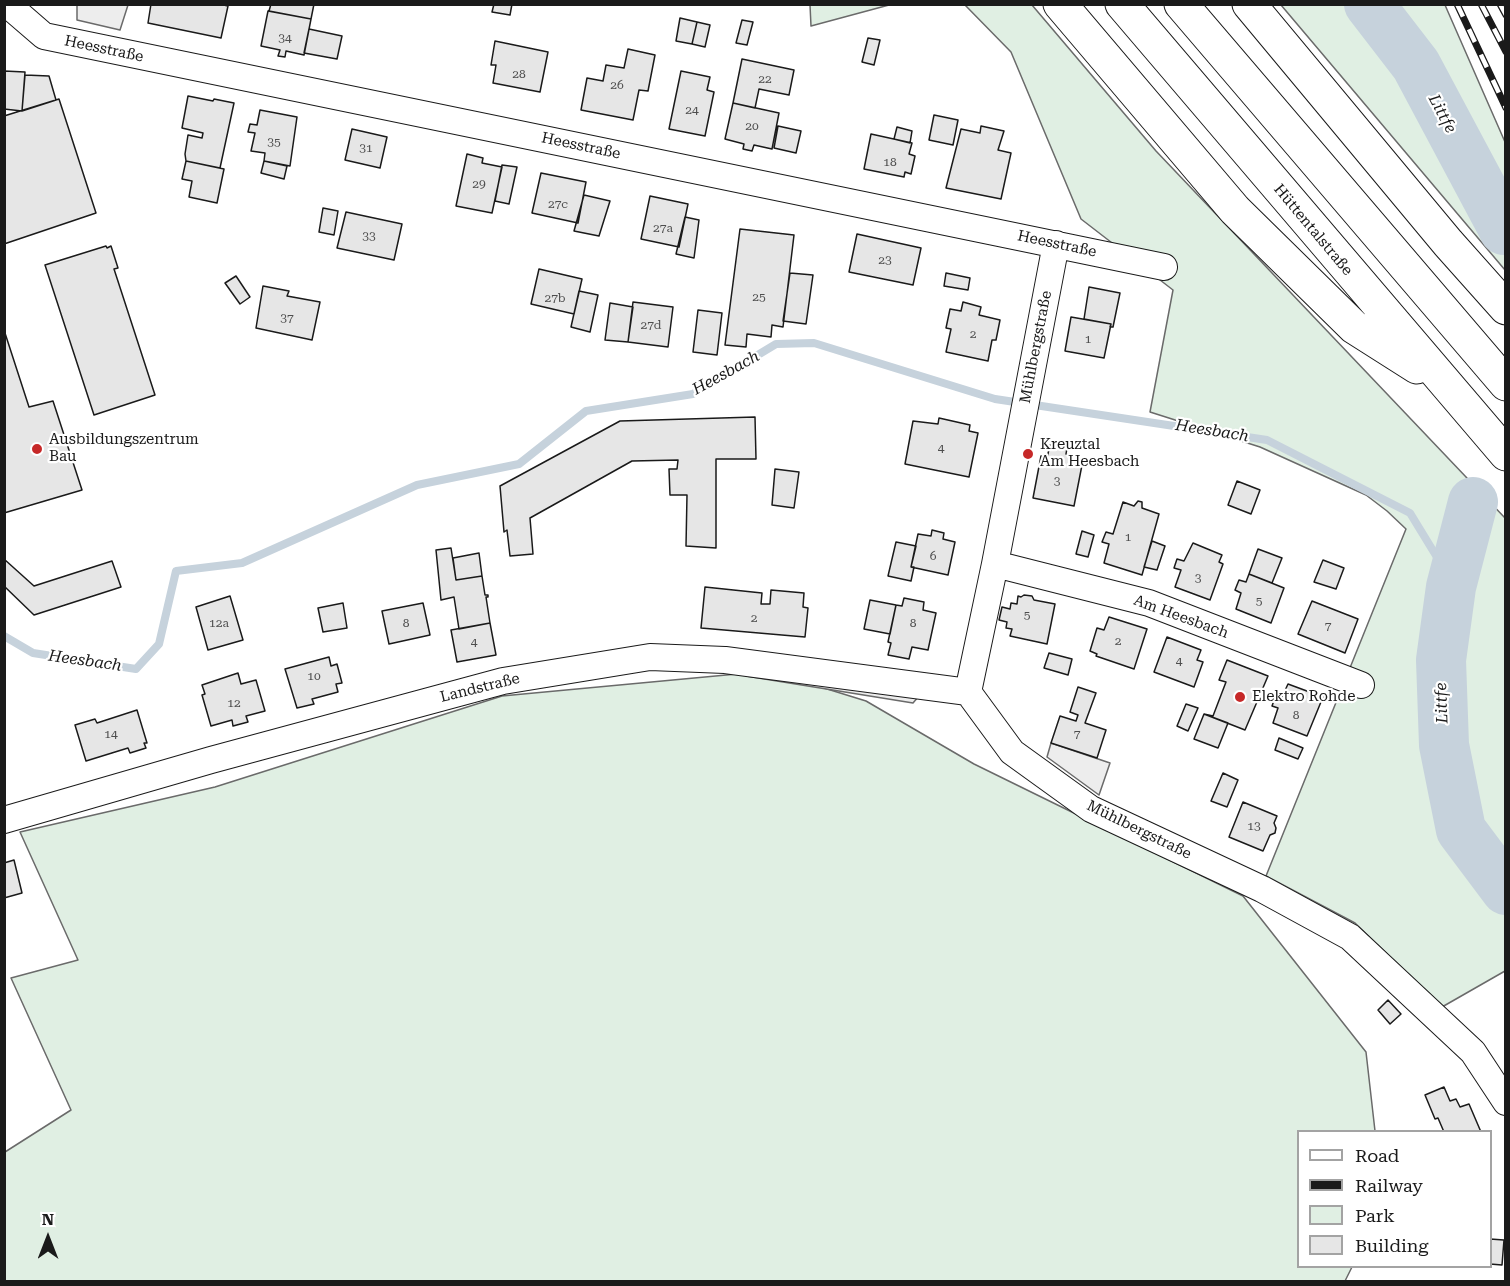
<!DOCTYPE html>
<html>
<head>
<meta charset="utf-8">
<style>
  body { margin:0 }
  #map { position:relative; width:1510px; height:1286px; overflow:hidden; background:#fff; font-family:"Roboto Serif",serif }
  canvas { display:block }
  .frame { position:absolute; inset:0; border:6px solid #1a1a1a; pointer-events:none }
  .legend { position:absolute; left:1297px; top:1130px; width:195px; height:138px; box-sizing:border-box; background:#fff; border:2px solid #a3a3a3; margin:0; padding:8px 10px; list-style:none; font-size:18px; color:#1a1a1a }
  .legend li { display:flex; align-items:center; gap:12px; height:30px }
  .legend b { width:30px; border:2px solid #a3a3a3 }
  .north { position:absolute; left:18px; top:1208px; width:60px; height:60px; -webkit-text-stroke:4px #fff; paint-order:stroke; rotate:0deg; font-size:16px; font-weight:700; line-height:24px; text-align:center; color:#1a1a1a }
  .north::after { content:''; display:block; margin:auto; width:21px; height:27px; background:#1a1a1a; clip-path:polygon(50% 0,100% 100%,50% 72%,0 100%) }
</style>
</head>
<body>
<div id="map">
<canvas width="1510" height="1286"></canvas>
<div class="frame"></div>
<ul class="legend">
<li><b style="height:8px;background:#fff"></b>Road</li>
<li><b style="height:8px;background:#1a1a1a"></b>Railway</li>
<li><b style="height:16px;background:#e0efe3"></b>Park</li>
<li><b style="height:16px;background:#e6e6e6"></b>Building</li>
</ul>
<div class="north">N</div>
</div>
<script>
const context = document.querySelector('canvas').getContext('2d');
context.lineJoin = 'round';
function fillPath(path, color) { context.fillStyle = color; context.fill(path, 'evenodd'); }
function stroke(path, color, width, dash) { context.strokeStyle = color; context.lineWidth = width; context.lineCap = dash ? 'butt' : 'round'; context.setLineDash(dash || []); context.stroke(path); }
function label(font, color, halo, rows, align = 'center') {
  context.font = font + ' "Roboto Serif",serif'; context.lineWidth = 4.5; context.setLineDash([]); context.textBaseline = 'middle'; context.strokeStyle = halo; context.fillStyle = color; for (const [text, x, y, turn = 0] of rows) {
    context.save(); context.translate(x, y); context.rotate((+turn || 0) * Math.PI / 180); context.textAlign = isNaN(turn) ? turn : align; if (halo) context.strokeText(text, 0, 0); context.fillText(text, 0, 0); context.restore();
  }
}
const green = new Path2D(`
  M810,5V4L889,5L811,26Z
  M965,5H1032L1156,151L1505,518V971L1442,1007L1355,923L1266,876L1406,529L1387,511L1366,495L1260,447L1150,412L1173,290L1081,219L1011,52Z
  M1281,5H1445L1505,142V270Z
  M769,671L866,701L974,764L1243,896L1366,1052L1375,1131L1298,1132V1266L1352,1267L1345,1281L5,1282V1152L71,1110L11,978L78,960L20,832L215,787L502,696Z`);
fillPath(green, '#e0efe3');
stroke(green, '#6a6a6a', 1.5);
const parking = new Path2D(`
  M77,5V4L128,5L120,30L77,20Z
  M746,673L919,696L913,703L746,676Z
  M1051,743L1110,763L1099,795L1047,757Z`);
fillPath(parking, '#ededed');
stroke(parking, '#6a6a6a', 1.5);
stroke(new Path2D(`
  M4,636L33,653L136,669L159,644L176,571L242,563L417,485L519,464L586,411L693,394L776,344L814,343L995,399L1267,440L1410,513L1443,567L1451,587`), '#c6d2dc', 8);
stroke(new Path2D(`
  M1369,4L1416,65L1504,230
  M1473,502L1451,587L1441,660L1444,745L1461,830L1506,890`), '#c6d2dc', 50);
const building = new Path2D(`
  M151,4H219L228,6L221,38L148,23Z
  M271,4H314L311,19L269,11Z
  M494,4H512L510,15L492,12Z
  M268,11L311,19L304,55L286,51L285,57L278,56L280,50L261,46Z
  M680,18L697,22L692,44L676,41Z
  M742,20L753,22L747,45L736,43Z
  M697,22L710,25L705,47L692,44Z
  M309,29L342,36L337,59L304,53Z
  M868,38L880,40L874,65L862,62Z
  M495,41L548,52L540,92L493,83L496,65H491Z
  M628,49L655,55L648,91L639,90L633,120L581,110L587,78L603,81L606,65L624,68Z
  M742,59L794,70L789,95L759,89L755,108L733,103Z
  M4,71L25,72L22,111L4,109Z
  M681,71L710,77L707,90L714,92L705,136L669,129Z
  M25,75L49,76L56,100L22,111Z
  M188,96L213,101L214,99L234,103L220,168L186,161L185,154L188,135L202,138L203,133L182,128Z
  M59,99L96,213L4,244V116Z
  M733,103L779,113L772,149L754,145L752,151L743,149L744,144L725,139Z
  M260,110L297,117L290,166L264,161L265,153L251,151L255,133L248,132L250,124L257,125Z
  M934,115L958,120L953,145L929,140Z
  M778,126L801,131L796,153L774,148Z
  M981,126L1004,131L998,150L1011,153L1001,199L946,188L961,129L980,133Z
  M897,127L912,131L910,143L894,139Z
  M352,129L387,137L380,168L345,160Z
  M871,134L912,143L909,154L915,156L911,174L905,172L904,177L864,169Z
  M467,154L483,158L482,163L502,167L492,213L456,206Z
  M186,161L224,169L217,203L189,197L192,181L182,179Z
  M264,161L287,166L284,179L261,173Z
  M502,165L517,167L509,204L495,201Z
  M541,173L586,182L578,223L532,213Z
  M584,195L610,201L599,236L574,231Z
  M650,196L688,204L679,247L641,239Z
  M323,208L338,211L334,235L319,232Z
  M346,212L402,224L394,260L337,248Z
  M685,217L699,220L694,258L676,254Z
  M740,229L794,235L783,327L772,325L771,337L747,334L746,347L725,345Z
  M857,234L921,248L913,285L849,272Z
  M106,246L107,248L111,246L118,268L114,269L155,395L94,415L45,265Z
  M539,269L582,279L574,314L531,304Z
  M790,273L813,275L806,324L783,321Z
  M946,273L970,278L968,290L944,286Z
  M236,276L250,297L240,304L225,283Z
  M263,286L289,291L287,296L320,302L312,340L256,328Z
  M1089,287L1120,293L1113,327H1110L1111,324L1084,319Z
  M579,291L598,295L590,332L571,327Z
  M633,302L673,307L668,347L628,342Z
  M963,302L981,307L979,315L1000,320L996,340H992L988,361L946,352L951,329L946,328L950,309L961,311Z
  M610,303L633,307L628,342L605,340Z
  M698,310L722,313L717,355L693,352Z
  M1071,317L1111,324L1104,358L1065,351Z
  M4,330L29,407L53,401L82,490L4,513Z
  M755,417L756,459H716V548L686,546L687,495H670L669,469H677L678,460L632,461L530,518L533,554L510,556L507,530L504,532L500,486L620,421Z
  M939,418L970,425L969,431L978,433L969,477L905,464L913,421L938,424Z
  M1050,445L1067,448L1066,454L1077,456L1075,463L1082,465L1074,506L1033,498L1041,456L1047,458Z
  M775,469L799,472L794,508L772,505Z
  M1237,481L1260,490L1251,514L1228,505Z
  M1138,501L1142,502V508L1159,514L1142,575L1104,563L1109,544L1102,542L1106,532L1113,534L1123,502L1134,506Z
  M932,530L944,533L943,539L955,542L948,575L911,567L918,534L931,536Z
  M1082,531L1094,535L1088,557L1076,554Z
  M1152,541L1165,546L1157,570L1144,567Z
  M896,542L916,546L911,567H914L911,581L888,576Z
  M1193,543L1222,555L1219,562L1223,564L1210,600L1175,587L1181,570L1174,568L1177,559L1184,561Z
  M451,548L456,580L482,576L485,595H488V597H486L490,623L459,629L454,597L441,600L436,550Z
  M1258,549L1282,558L1272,583L1249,574Z
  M479,553L482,576L456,580L453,558Z
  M4,559L34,586L112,561L121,587L34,615L4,586Z
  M1323,560L1344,568L1336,589L1314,582Z
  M1249,574L1284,588L1271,623L1236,609L1241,593L1235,590L1239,580L1246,582Z
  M705,587L762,593L761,604H770L771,590L804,593L803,607L808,608L805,637L701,628Z
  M1024,595L1032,596L1034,600L1055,604L1047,644L1010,636L1012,629L1006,628L1007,622L999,620L1002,607L1010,609L1011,603L1017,604L1018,596L1021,597Z
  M230,596L243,640L208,650L196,607Z
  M904,598L924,602L923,610L936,613L928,650L912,647L909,659L888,655L891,643L888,642L896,605L902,606Z
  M870,600L896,605L890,634L864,629Z
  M1312,601L1358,619L1345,653L1298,634Z
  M343,603L347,628L323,632L318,608Z
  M423,603L430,635L389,644L382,611Z
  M1109,617L1147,629L1134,669L1096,656L1097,654L1090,651L1097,628L1104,630Z
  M490,623L496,655L457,662L451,630Z
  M1167,637L1201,650L1197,660L1203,662L1194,687L1154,672Z
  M1049,653L1072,659L1068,675L1044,668Z
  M329,657L331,666L337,664L342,683L336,684L338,692L312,699L314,704L297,708L285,669Z
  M1227,660L1268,676L1245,730L1204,714L1213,716L1226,682L1219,680Z
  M238,673L241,684L256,680L265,711L246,716L248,722L233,726L232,720L211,726L202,695L205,694L202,685Z
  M1288,684L1323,697L1307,736L1273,723L1278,708L1272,706L1276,695L1282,697Z
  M1078,687L1096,693L1085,723L1106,730L1097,758L1051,743L1060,716L1076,721L1078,715L1070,712Z
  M1186,704L1198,708L1188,731L1177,726Z
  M137,710L147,743H144L146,748L130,753L128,748L86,761L75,725L95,719L97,723Z
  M1204,714L1228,723L1218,748L1194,739Z
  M1279,738L1303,748L1298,759L1275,750Z
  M1223,773L1238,780L1227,807L1211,801Z
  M1243,802L1277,816L1274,823L1276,828L1275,833L1270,835L1263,851L1229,837Z
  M14,860L22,893L4,898V863Z
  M1388,1000L1401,1014L1390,1024L1378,1010Z
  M1444,1087L1450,1101L1456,1099L1460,1107L1469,1104L1481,1132H1444L1438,1118L1435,1119L1425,1095Z
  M1490,1239L1504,1240L1502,1265L1490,1264Z`);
fillPath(building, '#e6e6e6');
stroke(building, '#1a1a1a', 1.5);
const minor = new Path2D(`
  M7,4L44,36L1164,267
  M1056,244L995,564L968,692L1012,752L1091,809L1262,889L1350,937L1473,1052L1506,1102
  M995,564L1149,603L1361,685
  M4,820L211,760L503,681L650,657L725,660L968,692`);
const trunk = new Path2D(`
  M1060,4L1235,210L1354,327L1417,367
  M1122,4L1506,454
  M1181,4L1506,384
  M1249,4L1448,243L1506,308`);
stroke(minor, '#1a1a1a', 28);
stroke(trunk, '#1a1a1a', 35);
stroke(minor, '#fff', 26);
stroke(trunk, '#fff', 33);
const rail = new Path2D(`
  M1457,4L1506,108
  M1481,4L1506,52
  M1500,4L1506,15`);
stroke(rail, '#1a1a1a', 7);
stroke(rail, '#fff', 4.5, [14]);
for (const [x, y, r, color] of [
  [37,449,6,"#c62828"],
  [1028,454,6,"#c62828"],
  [1240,697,6,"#c62828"]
]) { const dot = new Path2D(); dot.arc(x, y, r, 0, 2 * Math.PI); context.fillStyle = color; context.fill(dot); stroke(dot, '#fff', 2); }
label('12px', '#4d4d4d', null, [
  ["34",285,38],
  ["28",519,74],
  ["22",765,79],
  ["26",617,85],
  ["24",692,110],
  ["20",752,126],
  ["35",274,142],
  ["31",366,148],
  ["18",890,162],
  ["29",479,184],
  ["27c",558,204],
  ["27a",663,228],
  ["33",369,236],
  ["23",885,260],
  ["25",759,297],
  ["27b",555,298],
  ["37",287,318],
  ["27d",651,325],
  ["2",973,334],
  ["1",1088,339],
  ["4",941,448],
  ["3",1057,481],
  ["1",1128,537],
  ["6",933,556],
  ["3",1198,578],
  ["5",1259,601],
  ["5",1027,615],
  ["2",754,618],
  ["12a",219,623],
  ["8",406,623],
  ["8",913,623],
  ["7",1328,626],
  ["2",1118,641],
  ["4",474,642],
  ["4",1179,661],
  ["10",314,676],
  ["12",234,703],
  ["8",1296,715],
  ["14",111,734],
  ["7",1077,734],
  ["13",1254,826]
]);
label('15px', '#1a1a1a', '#fff', [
  ["Heesstraße",104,49,12],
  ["Heesstraße",581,146,12],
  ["Hüttentalstraße",1313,230,50],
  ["Heesstraße",1057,244,12],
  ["Mühlbergstraße",1036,347,-79],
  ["Am Heesbach",1181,617,20],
  ["Landstraße",480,688,-14],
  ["Mühlbergstraße",1139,830,26]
]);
label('15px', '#1a1a1a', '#fff', [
  ["Ausbildungszentrum",49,440],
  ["Bau",49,457],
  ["Kreuztal",1040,445],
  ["Am Heesbach",1040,462],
  ["Elektro Rohde",1252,697]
], 'left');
label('italic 16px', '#1a1a1a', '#fff', [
  ["Littfe",1442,114,62],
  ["Heesbach",726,373,-29],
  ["Heesbach",1212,431,9],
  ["Heesbach",85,661,8],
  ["Littfe",1442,703,-92]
]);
</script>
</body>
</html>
